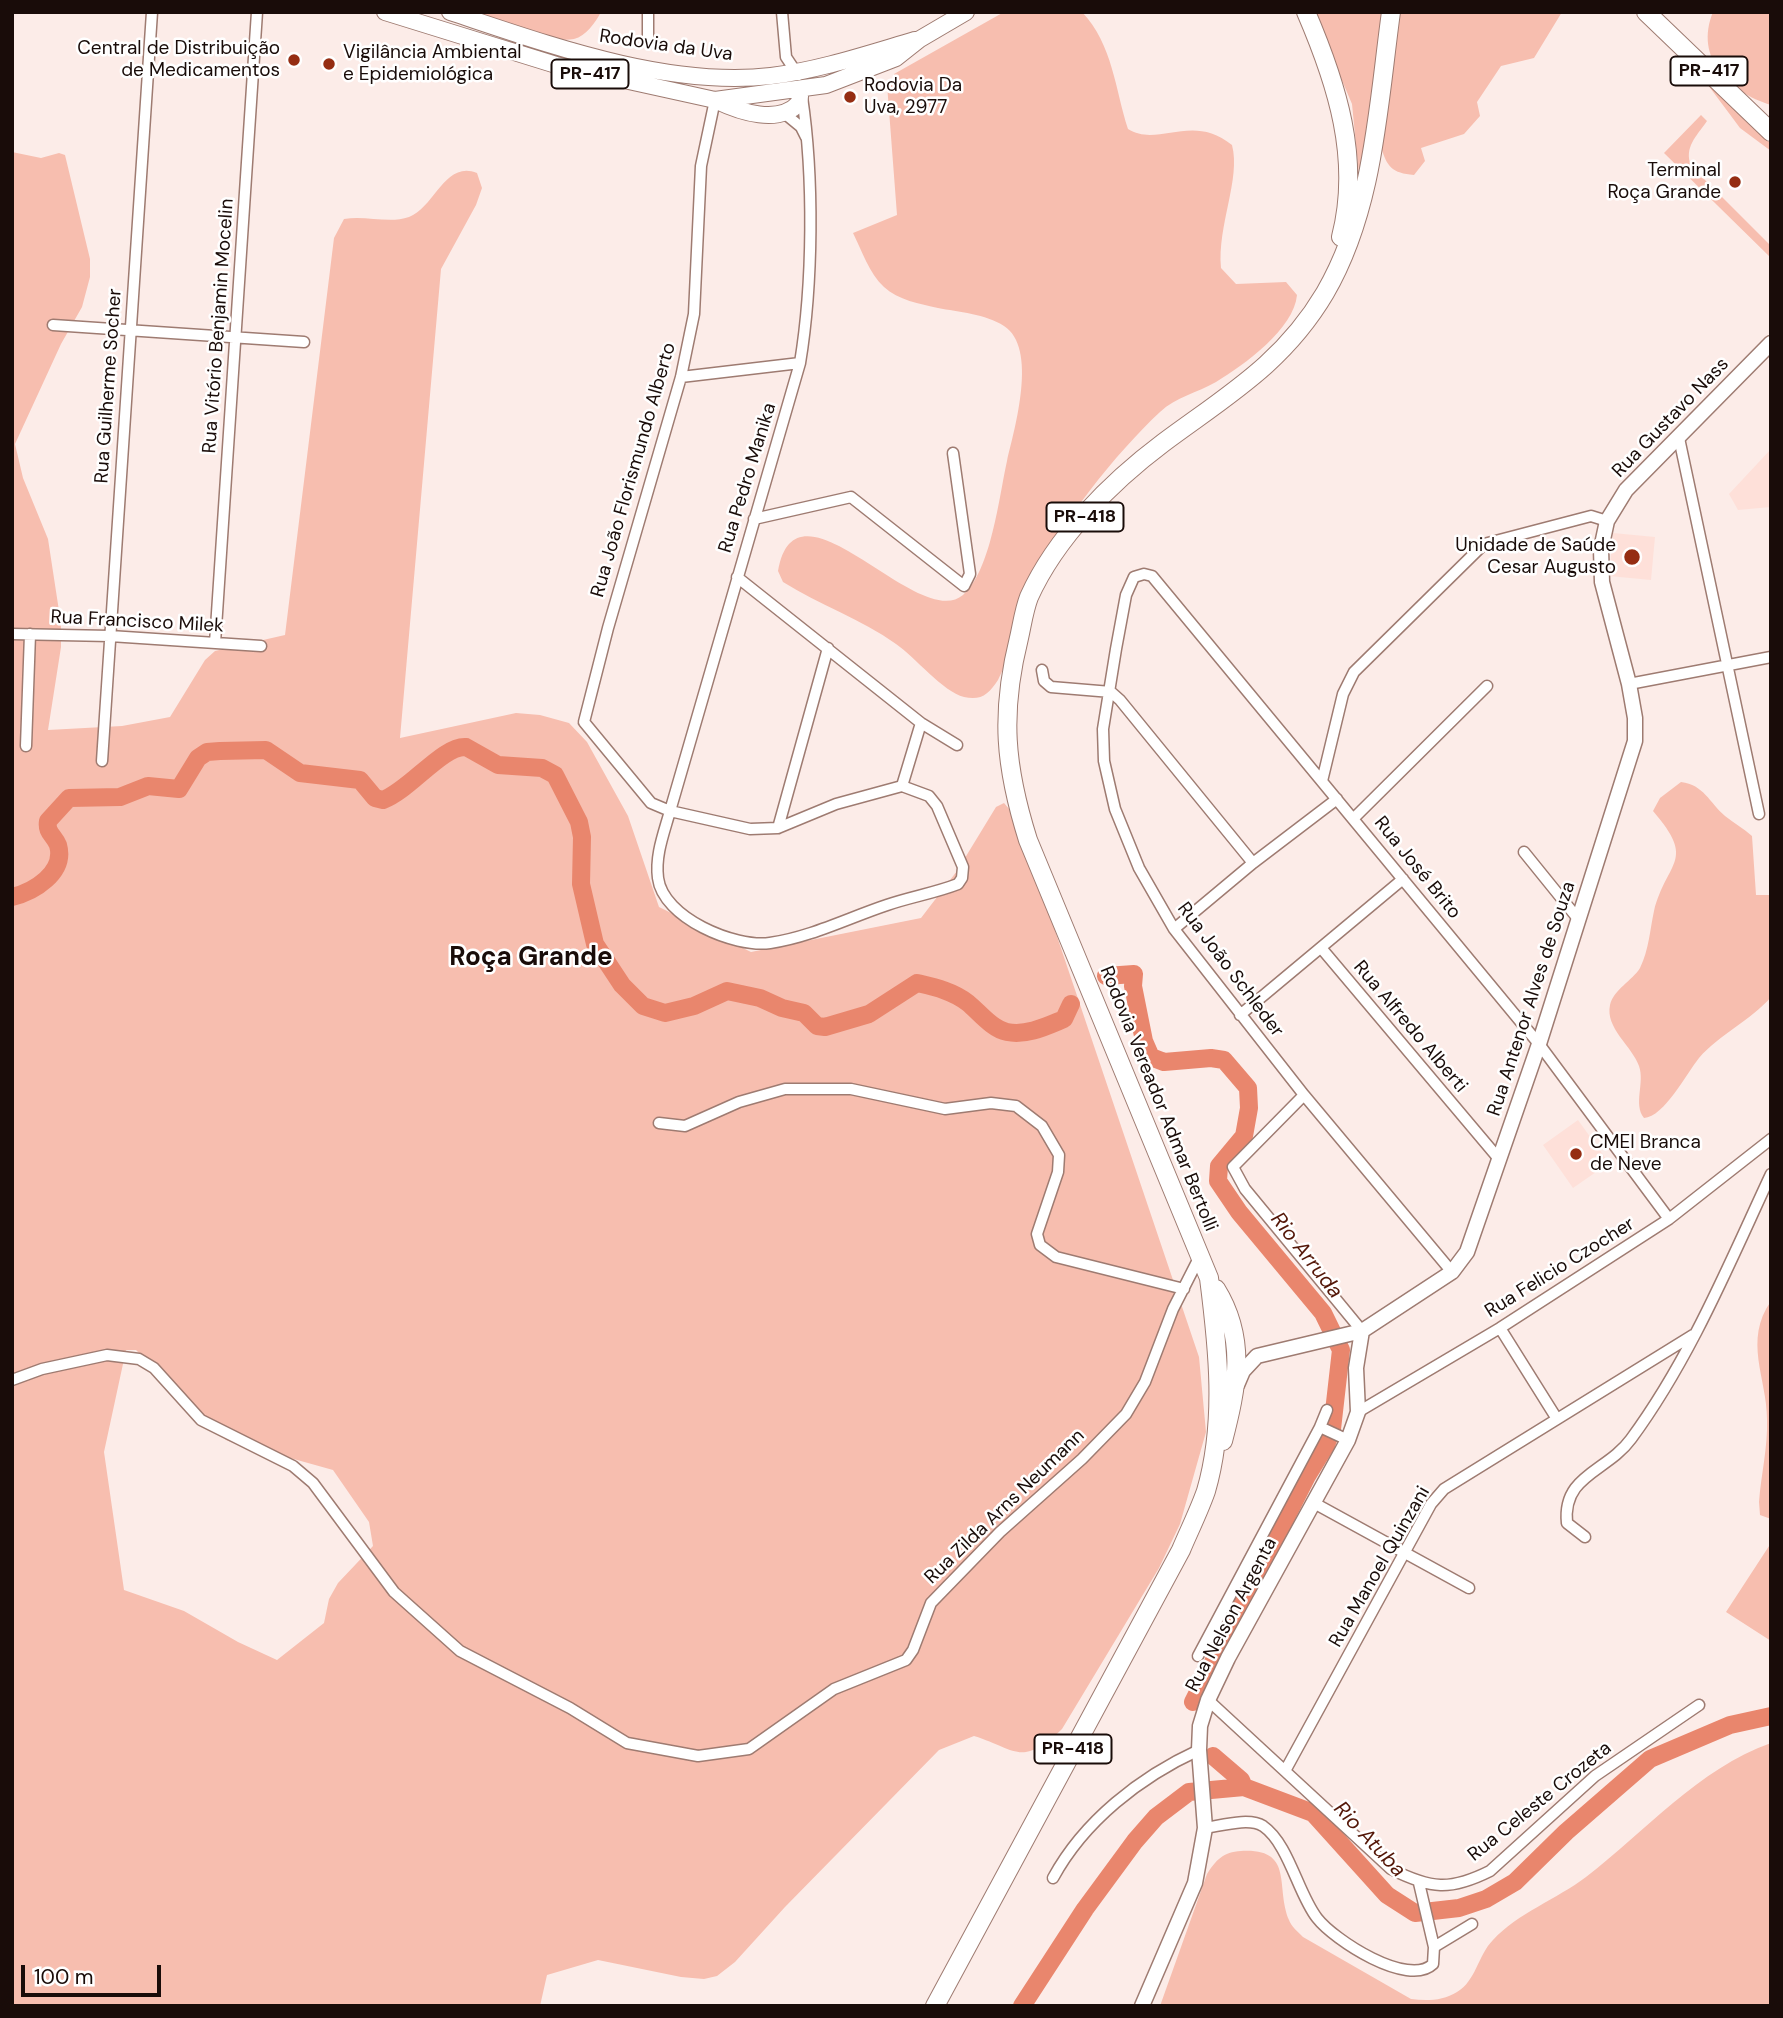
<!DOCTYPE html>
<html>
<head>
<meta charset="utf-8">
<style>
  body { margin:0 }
  #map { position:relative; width:1783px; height:2018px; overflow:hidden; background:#fcece8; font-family:"DM Sans",sans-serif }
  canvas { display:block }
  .frame { position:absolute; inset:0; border:14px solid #190c09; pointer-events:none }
  .scale { position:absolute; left:21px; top:1965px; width:140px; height:32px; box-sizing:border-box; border:4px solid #190c09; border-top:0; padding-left:9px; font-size:21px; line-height:24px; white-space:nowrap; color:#190c09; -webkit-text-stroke:5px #fff; paint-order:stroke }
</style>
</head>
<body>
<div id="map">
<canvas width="1783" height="2018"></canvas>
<div class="frame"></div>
<div class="scale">100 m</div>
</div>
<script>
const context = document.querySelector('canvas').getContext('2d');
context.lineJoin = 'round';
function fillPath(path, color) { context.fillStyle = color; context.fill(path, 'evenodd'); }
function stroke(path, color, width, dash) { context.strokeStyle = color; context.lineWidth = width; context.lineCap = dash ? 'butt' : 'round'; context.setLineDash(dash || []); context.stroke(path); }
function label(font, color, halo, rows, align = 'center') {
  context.font = font + ' "DM Sans",sans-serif'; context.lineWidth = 5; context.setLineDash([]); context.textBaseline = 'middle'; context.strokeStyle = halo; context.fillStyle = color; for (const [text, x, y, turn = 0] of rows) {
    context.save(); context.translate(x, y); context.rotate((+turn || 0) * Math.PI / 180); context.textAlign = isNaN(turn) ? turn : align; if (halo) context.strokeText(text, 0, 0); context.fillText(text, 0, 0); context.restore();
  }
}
fillPath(new Path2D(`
  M1771,449V507L1738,510L1729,494Z
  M1613,533L1655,537L1651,580L1609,576Z
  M1578,1120L1609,1163L1573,1188L1543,1145Z`), '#fee0d9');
fillPath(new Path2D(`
  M471,12H601C595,23 586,36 574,39C547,44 498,21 471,12Z
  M1004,12H1082C1113,45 1115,89 1128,129C1158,148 1192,112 1232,145C1241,179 1217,226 1221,268L1236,284L1286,282L1297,295C1294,329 1244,365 1216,382C1197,393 1176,397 1160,412C1117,452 1058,525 1036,579C1023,613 1014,648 998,680C989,694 981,701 964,697C943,692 915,657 896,644C861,619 820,605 783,582L778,571C796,467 918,633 963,595C991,571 999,497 1007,461C1015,427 1038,348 1004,326C986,314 958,312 938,308C920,304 898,300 884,287C869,273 862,251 853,233L897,215L887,84H894V74Z
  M1313,12H1387L1367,153L1359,175L1352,104Z
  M1399,12H1562L1534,58L1501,66L1477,102L1480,116L1464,134L1421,148L1425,161L1414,175C1392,173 1387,167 1381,147Z
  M1713,12H1771V105C1729,92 1694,58 1713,12Z
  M1702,77L1771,144V151L1740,128Z
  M1701,115L1707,121C1696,137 1684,147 1691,166L1771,246V258L1664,153Z
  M12,152L41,158L59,153L65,155L90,259V277L82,307L61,344L15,444L23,478L48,539L61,624V647L48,730L122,726L170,717L205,660L215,651L285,635L334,238L344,219C365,215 389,224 409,217C435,207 445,160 477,173L482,188L476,205L441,269L400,738L516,713L540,715L569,723L587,742L628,816L659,907L751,952L921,918L957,871L996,807L1004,803L1017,818L1199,1357L1206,1432L1180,1524L1159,1568L1062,1729C1021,1768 1016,1749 974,1736L939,1750L785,1907L735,1962L717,1976L704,1979L681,1977L598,1960L547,1975L540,2006H12ZM126,1350H136L226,1440L264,1455L283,1456L333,1470L369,1522L373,1546L338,1583L329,1599L324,1623L277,1660L238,1642L184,1611L124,1590L104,1452Z
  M1681,782C1704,785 1709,802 1725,816C1734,823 1743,828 1752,836L1756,895H1771V997C1750,1021 1720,1034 1699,1058C1687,1073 1664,1117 1644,1118C1633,1104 1645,1083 1639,1066C1632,1046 1605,1028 1610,1005C1614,989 1632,981 1640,968C1649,950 1650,929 1654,911C1667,860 1697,862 1653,811L1660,798Z
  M1771,1301V1519L1760,1515L1759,1502C1761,1475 1768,1447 1767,1419C1767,1378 1743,1341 1771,1301Z
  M1771,1543V1641L1726,1612Z
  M1771,1743V2006H1160L1207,1874C1216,1860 1223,1852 1241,1851C1295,1848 1275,1887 1289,1920C1291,1926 1298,1932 1303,1937L1411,1999C1426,2001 1443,2001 1457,1992C1476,1981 1478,1955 1493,1940C1518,1913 1557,1899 1586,1877C1646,1831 1698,1769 1771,1743Z`), '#f7beaf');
stroke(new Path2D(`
  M12,897C33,892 66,873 58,845C54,835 46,833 48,821L69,798L120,797L148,786L179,789L198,758L207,752L220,751L266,750L300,773L360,780L375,798L383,800C410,790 443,745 466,747L498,765L542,768L555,775L579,822L582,837L581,884L595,944L622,985L643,1006L665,1013L694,1006L727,991L760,998L782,1008L804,1013L817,1026L825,1027L869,1014L917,983C934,987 953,991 968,1003C979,1012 992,1029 1007,1032C1027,1036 1047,1026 1064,1019L1071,1004
  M1106,976L1134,974L1133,986L1144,1041L1151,1057L1164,1062L1211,1058L1224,1060L1248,1088L1249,1108L1244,1136L1219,1166L1218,1181L1239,1212L1323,1313L1341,1350L1332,1429L1326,1445L1307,1476L1193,1702
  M1213,1756L1241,1780L1244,1787
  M1022,2006L1085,1909L1135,1841L1156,1817L1189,1792L1244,1787L1313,1813L1387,1895L1415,1913L1459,1908L1486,1899L1515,1882L1566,1832L1650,1759L1730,1725L1771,1716`), '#e9866d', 18);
const minor = new Path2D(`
  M782,12L786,57L798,75
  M648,41V12
  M802,97C814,177 813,284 800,363L670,811L750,829L778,828L836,804L902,786
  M715,100L701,166L694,314L681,377L608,628L584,722L651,803L670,811C664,833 655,855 658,878C663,918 735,948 770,943C811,937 848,918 887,905C910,897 935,893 958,884L962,878L963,867L937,806L929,796L902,786L921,723
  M784,113L801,127L806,137
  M53,325L304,342
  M681,377L800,363
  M1679,438L1759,814
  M754,519L851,497L964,586L970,574L953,453
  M737,577L921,723L957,745
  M12,634L110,636L261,646
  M215,643L257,12
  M1042,670L1044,681L1051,687L1111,692L1120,700L1253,863
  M1629,684L1771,657
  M26,746L30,634
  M102,761L152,12
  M1322,781L1343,694L1354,672L1484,544L1591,516L1607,521
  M1353,819L1487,686
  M778,828L828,648
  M1524,852L1579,920
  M1174,929L1253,863L1337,799
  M1322,949L1499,1159
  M1240,1015L1403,879
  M1304,1095L1233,1167L1245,1189L1362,1331
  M659,1123L685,1126L739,1102L785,1089H851L945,1109L991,1103L1016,1106L1042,1126L1059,1155L1058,1172L1037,1234L1040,1245L1056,1257L1184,1289
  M1452,1272L1304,1095L1174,929L1139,868L1115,809L1104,761L1103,729L1116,649L1126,595L1134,577L1144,574L1152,576L1539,1044L1669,1219
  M1500,1328L1557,1419
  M12,1380L42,1369L107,1355L139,1359L154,1368L201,1420L293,1466L313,1483L394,1592L460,1651L570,1708L627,1743L698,1756L749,1749L834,1689L906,1660L913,1650L931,1603L1000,1532L1082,1459L1126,1414L1145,1382L1173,1309L1200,1256
  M1327,1410L1320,1427L1348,1440
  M1358,1412L1500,1328L1669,1219L1771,1139
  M1314,1503L1469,1588
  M1585,1537L1567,1523C1562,1475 1607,1472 1631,1439C1690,1359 1729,1264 1771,1174
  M1198,1656L1320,1427
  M1208,1700L1391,1869C1431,1889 1450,1891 1490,1871L1595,1776L1699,1705
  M1285,1771L1431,1504L1444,1489L1693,1335
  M1205,1828C1220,1826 1249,1817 1263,1826C1289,1844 1298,1894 1317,1918C1334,1940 1408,1988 1433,1964L1434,1947L1419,1883
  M1053,1878C1084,1821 1140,1777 1199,1750
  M1434,1947L1472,1924`);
const secondary = new Path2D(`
  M1237,1385L1243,1371L1257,1356L1362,1331L1452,1272L1467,1252L1539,1044L1635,741V718L1629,684L1602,582L1601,549L1607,521L1626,490L1771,343
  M1142,2006L1195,1883L1205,1828L1199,1750L1200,1726L1208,1700L1228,1658L1348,1440L1358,1412L1356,1368L1362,1331`);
const primary = new Path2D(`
  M385,12L556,65L715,100L826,85L896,58L920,39L966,12
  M450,12C547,44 666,88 771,76C820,70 867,54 915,40
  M717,101C740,112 779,125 799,103L801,89`);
const trunk = new Path2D(`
  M1306,12C1337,84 1361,159 1341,237
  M1646,12L1771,132
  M1216,1289C1247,1339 1237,1387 1223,1441
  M935,2006L1181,1550C1189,1531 1199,1511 1206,1491C1226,1422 1218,1348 1209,1278L1028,840C1005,767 1000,714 1019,638C1022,625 1024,610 1029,597C1056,537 1111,482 1163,443C1226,396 1283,364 1325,293C1374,209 1378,106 1391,12`);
stroke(minor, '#9e7b71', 13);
stroke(secondary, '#9e7b71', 17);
stroke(primary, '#9e7b71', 18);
stroke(trunk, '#9e7b71', 20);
stroke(minor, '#fff', 10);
stroke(secondary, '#fff', 14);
stroke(primary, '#fff', 16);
stroke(trunk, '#fff', 18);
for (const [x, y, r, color] of [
  [294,60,7,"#952d12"],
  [329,64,7,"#952d12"],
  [850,97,7,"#952d12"],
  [1735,182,7,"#952d12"],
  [1632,557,9,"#952d12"],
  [1576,1154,7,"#952d12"]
]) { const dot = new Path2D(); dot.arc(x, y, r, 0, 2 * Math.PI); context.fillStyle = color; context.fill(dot); stroke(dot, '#fff', 2.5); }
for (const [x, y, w] of [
  [1709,71,77],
  [590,74,77],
  [1085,517,77],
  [1073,1749,77]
]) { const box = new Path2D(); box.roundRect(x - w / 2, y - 14.5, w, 29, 5); context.fillStyle = '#fff'; context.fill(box); stroke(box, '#190c09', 2); }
label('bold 18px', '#190c09', null, [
  ["PR-417",1709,71],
  ["PR-417",590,74],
  ["PR-418",1085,517],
  ["PR-418",1073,1749]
]);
label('19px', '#190c09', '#fff', [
  ["Rodovia da Uva",666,46,8],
  ["Rua Vitório Benjamin Mocelin",219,326,-86],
  ["Rua Guilherme Socher",109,386,-86],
  ["Rua Gustavo Nass",1671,418,-46],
  ["Rua João Florismundo Alberto",634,470,-74],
  ["Rua Pedro Manika",748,478,-73],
  ["Rua Francisco Milek",137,622,3],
  ["Rua José Brito",1417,868,51],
  ["Rua João Schleder",1230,970,53],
  ["Rua Antenor Alves de Souza",1532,999,-72],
  ["Rua Alfredo Alberti",1410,1027,50],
  ["Rodovia Vereador Admar Bertolli",1158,1099,68],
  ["Rua Felicio Czocher",1560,1268,-32],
  ["Rua Zilda Arns Neumann",1005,1507,-44],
  ["Rua Manoel Quinzani",1380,1567,-60],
  ["Rua Nelson Argenta",1232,1615,-62],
  ["Rua Celeste Crozeta",1540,1802,-39]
]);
label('19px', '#190c09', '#fff', [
  ["Central de Distribuição",280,49],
  ["de Medicamentos",280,71],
  ["Vigilância Ambiental",343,53,"left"],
  ["e Epidemiológica",343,75,"left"],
  ["Rodovia Da",864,86,"left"],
  ["Uva, 2977",864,108,"left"],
  ["Terminal",1721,171],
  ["Roça Grande",1721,193],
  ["Unidade de Saúde",1616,546],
  ["Cesar Augusto",1616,568],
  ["CMEI Branca",1590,1143,"left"],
  ["de Neve",1590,1165,"left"]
], 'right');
label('italic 21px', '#541708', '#fff', [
  ["Rio Arruda",1306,1256,52],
  ["Rio Atuba",1369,1840,47]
]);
label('bold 26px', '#190c09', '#fff', [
  ["Roça Grande",531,958]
]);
</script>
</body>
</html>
